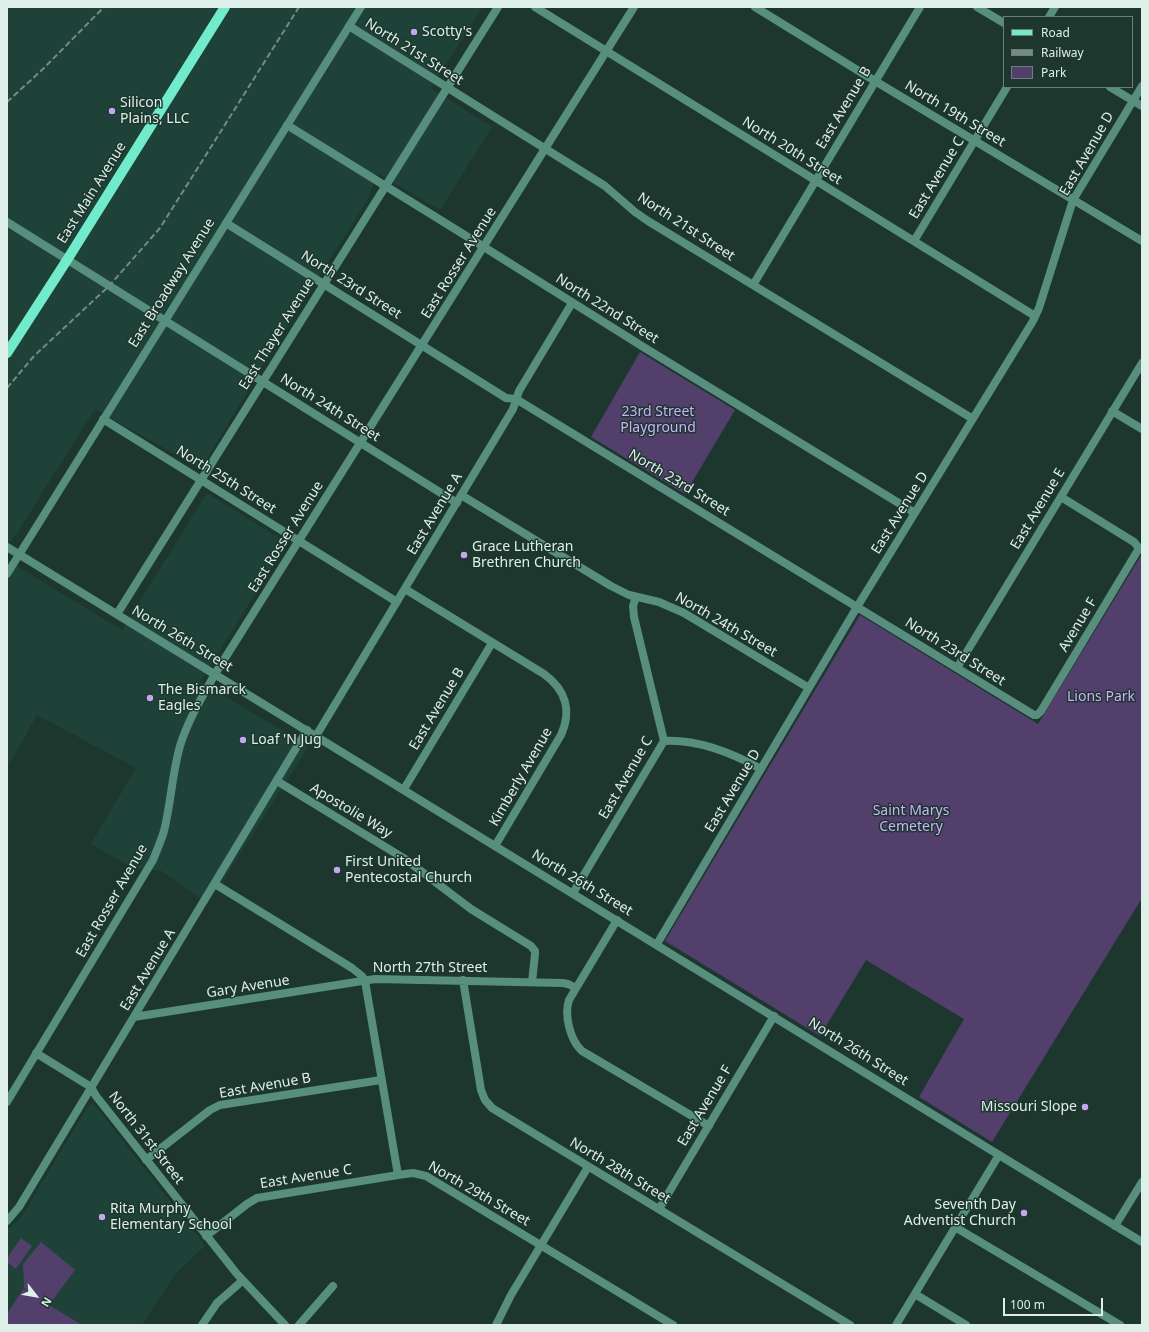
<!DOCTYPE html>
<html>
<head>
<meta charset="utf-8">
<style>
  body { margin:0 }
  #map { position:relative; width:1149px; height:1332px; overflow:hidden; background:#1d372f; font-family:"Noto Sans",sans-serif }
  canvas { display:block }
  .frame { position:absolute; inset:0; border:8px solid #deeee8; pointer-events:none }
  .legend { position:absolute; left:1003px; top:16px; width:130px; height:72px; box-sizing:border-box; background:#1d372f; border:1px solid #6a8079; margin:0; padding:5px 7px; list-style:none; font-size:12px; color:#deeee8 }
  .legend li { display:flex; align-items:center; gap:8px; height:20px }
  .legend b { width:20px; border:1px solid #6a8079 }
  .north { position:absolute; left:16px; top:1276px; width:40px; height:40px; -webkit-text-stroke:3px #1d372f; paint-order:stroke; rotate:121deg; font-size:11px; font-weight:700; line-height:16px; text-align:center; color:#deeee8 }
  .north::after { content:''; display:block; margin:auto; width:14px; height:18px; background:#deeee8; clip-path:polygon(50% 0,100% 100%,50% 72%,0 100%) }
  .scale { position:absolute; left:1003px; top:1298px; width:100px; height:18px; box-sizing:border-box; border:2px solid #deeee8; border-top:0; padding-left:5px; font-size:12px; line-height:14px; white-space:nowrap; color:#deeee8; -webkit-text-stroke:3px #1d372f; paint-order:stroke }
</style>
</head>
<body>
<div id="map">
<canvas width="1149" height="1332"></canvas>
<div class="frame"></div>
<ul class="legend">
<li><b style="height:5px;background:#71ebcb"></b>Road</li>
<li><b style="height:5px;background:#748a83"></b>Railway</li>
<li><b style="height:11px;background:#523f6c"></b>Park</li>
</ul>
<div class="north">N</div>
<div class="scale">100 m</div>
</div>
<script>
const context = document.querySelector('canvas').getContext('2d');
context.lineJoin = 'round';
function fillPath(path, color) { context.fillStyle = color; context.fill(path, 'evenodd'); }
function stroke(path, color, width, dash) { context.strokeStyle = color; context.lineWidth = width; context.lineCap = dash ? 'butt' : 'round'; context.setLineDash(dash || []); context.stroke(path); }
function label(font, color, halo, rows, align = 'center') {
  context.font = font + ' "Noto Sans",sans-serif'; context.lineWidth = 3; context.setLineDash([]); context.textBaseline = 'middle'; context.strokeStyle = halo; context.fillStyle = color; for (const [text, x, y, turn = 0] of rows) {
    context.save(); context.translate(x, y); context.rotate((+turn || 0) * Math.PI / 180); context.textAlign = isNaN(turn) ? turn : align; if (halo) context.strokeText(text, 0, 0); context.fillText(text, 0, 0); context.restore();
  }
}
fillPath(new Path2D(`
  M7,7H482L431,88L492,127L440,210L377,173L367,201L266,360L201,469L95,409L17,533L7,546Z
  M207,493L287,543L200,682L309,746L208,904L162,871L133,868L91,844L136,768L37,715L7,768V560L122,630Z
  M94,1104L205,1246L176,1273L142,1325H7V1230L19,1220L23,1214L89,1105Z`), '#1e4238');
fillPath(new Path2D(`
  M640,352L735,410L685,494L591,437Z
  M1142,554V898L992,1142L919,1097L964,1019L866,960L820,1036L665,941L860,615L1038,724Z
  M21,1238L32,1246L16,1269L7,1262V1258Z
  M41,1242L75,1270L49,1305L82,1325H7V1314L23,1289L31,1293L24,1288L23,1264Z`), '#523f6c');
stroke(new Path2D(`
  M535,7L1035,316
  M755,7L875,81L1142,241
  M977,7L1004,23
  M1049,17L1055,7
  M349,26L605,186L635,212L648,221L973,419
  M1110,87L1142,106
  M287,125L484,247L645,348L915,513
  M7,222L457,503
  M226,223L506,398L516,399L1034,715H1037L1041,711L1138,550V547L1134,542L1061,497
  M914,241L1007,87
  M753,285L920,7
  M1112,411L1142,429
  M103,419L397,602
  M461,495L611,586L629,595L659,602L684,613L809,688
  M405,589L544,674C566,690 572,711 561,735L495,846
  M117,614L498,7
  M957,668L1142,363
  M316,736L513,409L519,391L572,303
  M664,741C698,739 732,753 761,769
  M277,781L405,859L471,909L531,946L535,951V954L532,982
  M404,789L492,643
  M215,884L352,968L362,976L365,981L398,1175
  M573,893L664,741L634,617L633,606L636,597
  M617,920L569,1000C564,1015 570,1040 582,1051L709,1126
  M657,944L857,607L1033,321L1039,308L1073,200L1142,86
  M463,980L481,1090L485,1100L492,1108L850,1325
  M134,1017L375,979L563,983L568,984L576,988
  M36,1053L91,1087L96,1096L237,1274L285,1325
  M146,1160L210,1110L220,1105L381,1080
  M659,1209L774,1016
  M7,1221L19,1207L307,730
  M1115,1226L1142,1182
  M955,1227L1120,1325
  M206,1236L247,1204L257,1198L398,1175L413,1173L426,1176L673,1325
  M915,1294L966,1325
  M202,1325L217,1303L242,1281
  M299,1325L333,1286
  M496,1325L511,1295L588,1167
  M896,1325L999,1155L1142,1242`), '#578e7e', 8);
stroke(new Path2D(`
  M7,547L999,1155
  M7,574L361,7
  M7,1102L153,860C157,850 161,841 164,831C171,803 172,774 180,746C188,720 202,697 215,674L634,7`), '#578e7e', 8);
stroke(new Path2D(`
  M7,353L67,260L225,7`), '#71ebcb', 10);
stroke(new Path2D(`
  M7,102L44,68L104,7
  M7,388L34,356L109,286L160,228L299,7`), '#748a83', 2, [6, 3]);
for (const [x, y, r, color] of [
  [414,32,4,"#c4a7f1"],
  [112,111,4,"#c4a7f1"],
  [464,555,4,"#c4a7f1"],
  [150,698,4,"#c4a7f1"],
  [243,740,4,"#c4a7f1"],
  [337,870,4,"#c4a7f1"],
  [1085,1107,4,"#c4a7f1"],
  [1024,1213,4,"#c4a7f1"],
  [102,1217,4,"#c4a7f1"]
]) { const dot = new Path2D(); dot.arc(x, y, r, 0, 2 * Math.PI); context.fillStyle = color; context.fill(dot); stroke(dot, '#1d372f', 1.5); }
label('14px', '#deeee8', '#1d372f', [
  ["Scotty's",422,32],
  ["Silicon",120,103],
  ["Plains, LLC",120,119],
  ["Grace Lutheran",472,547],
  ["Brethren Church",472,563],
  ["The Bismarck",158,690],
  ["Eagles",158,706],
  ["Loaf 'N Jug",251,740],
  ["First United",345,862],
  ["Pentecostal Church",345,878],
  ["Missouri Slope",1077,1107,"right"],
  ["Seventh Day",1016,1205,"right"],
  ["Adventist Church",1016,1221,"right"],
  ["Rita Murphy",110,1209],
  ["Elementary School",110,1225]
], 'left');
label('14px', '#deeee8', '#1d372f', [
  ["North 21st Street",414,52,32],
  ["East Avenue B",844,108,-59],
  ["North 19th Street",955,114,31],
  ["North 20th Street",792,151,32],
  ["East Avenue D",1087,154,-60],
  ["East Avenue C",937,178,-59],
  ["East Main Avenue",92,193,-58],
  ["North 21st Street",686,227,33],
  ["East Rosser Avenue",459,263,-58],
  ["East Broadway Avenue",172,283,-58],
  ["North 23rd Street",351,285,32],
  ["North 22nd Street",607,309,32],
  ["East Thayer Avenue",277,334,-58],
  ["North 24th Street",330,408,32],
  ["North 25th Street",226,480,32],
  ["North 23rd Street",679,483,31],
  ["East Avenue E",1038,509,-59],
  ["East Avenue D",900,513,-58],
  ["East Avenue A",435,514,-59],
  ["East Rosser Avenue",286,537,-58],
  ["North 24th Street",726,625,30],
  ["Avenue F",1078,625,-59],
  ["North 26th Street",182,639,31],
  ["North 23rd Street",955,652,32],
  ["East Avenue B",437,709,-59],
  ["Kimberly Avenue",521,777,-60],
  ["East Avenue C",626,778,-60],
  ["East Avenue D",733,791,-59],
  ["Apostolie Way",351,811,31],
  ["North 26th Street",582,883,31],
  ["East Rosser Avenue",112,901,-60],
  ["North 27th Street",430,968],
  ["East Avenue A",148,970,-59],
  ["Gary Avenue",248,987,-9],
  ["North 26th Street",858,1052,32],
  ["East Avenue B",265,1086,-10],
  ["East Avenue F",705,1106,-59],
  ["North 31st Street",146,1138,52],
  ["North 28th Street",620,1171,31],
  ["East Avenue C",306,1177,-9],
  ["North 29th Street",479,1194,30]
]);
label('14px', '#ceb0fd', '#1d372f', [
  ["23rd Street",658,412],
  ["Playground",658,428],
  ["Lions Park",1101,697],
  ["Saint Marys",911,811],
  ["Cemetery",911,827]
]);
</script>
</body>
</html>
